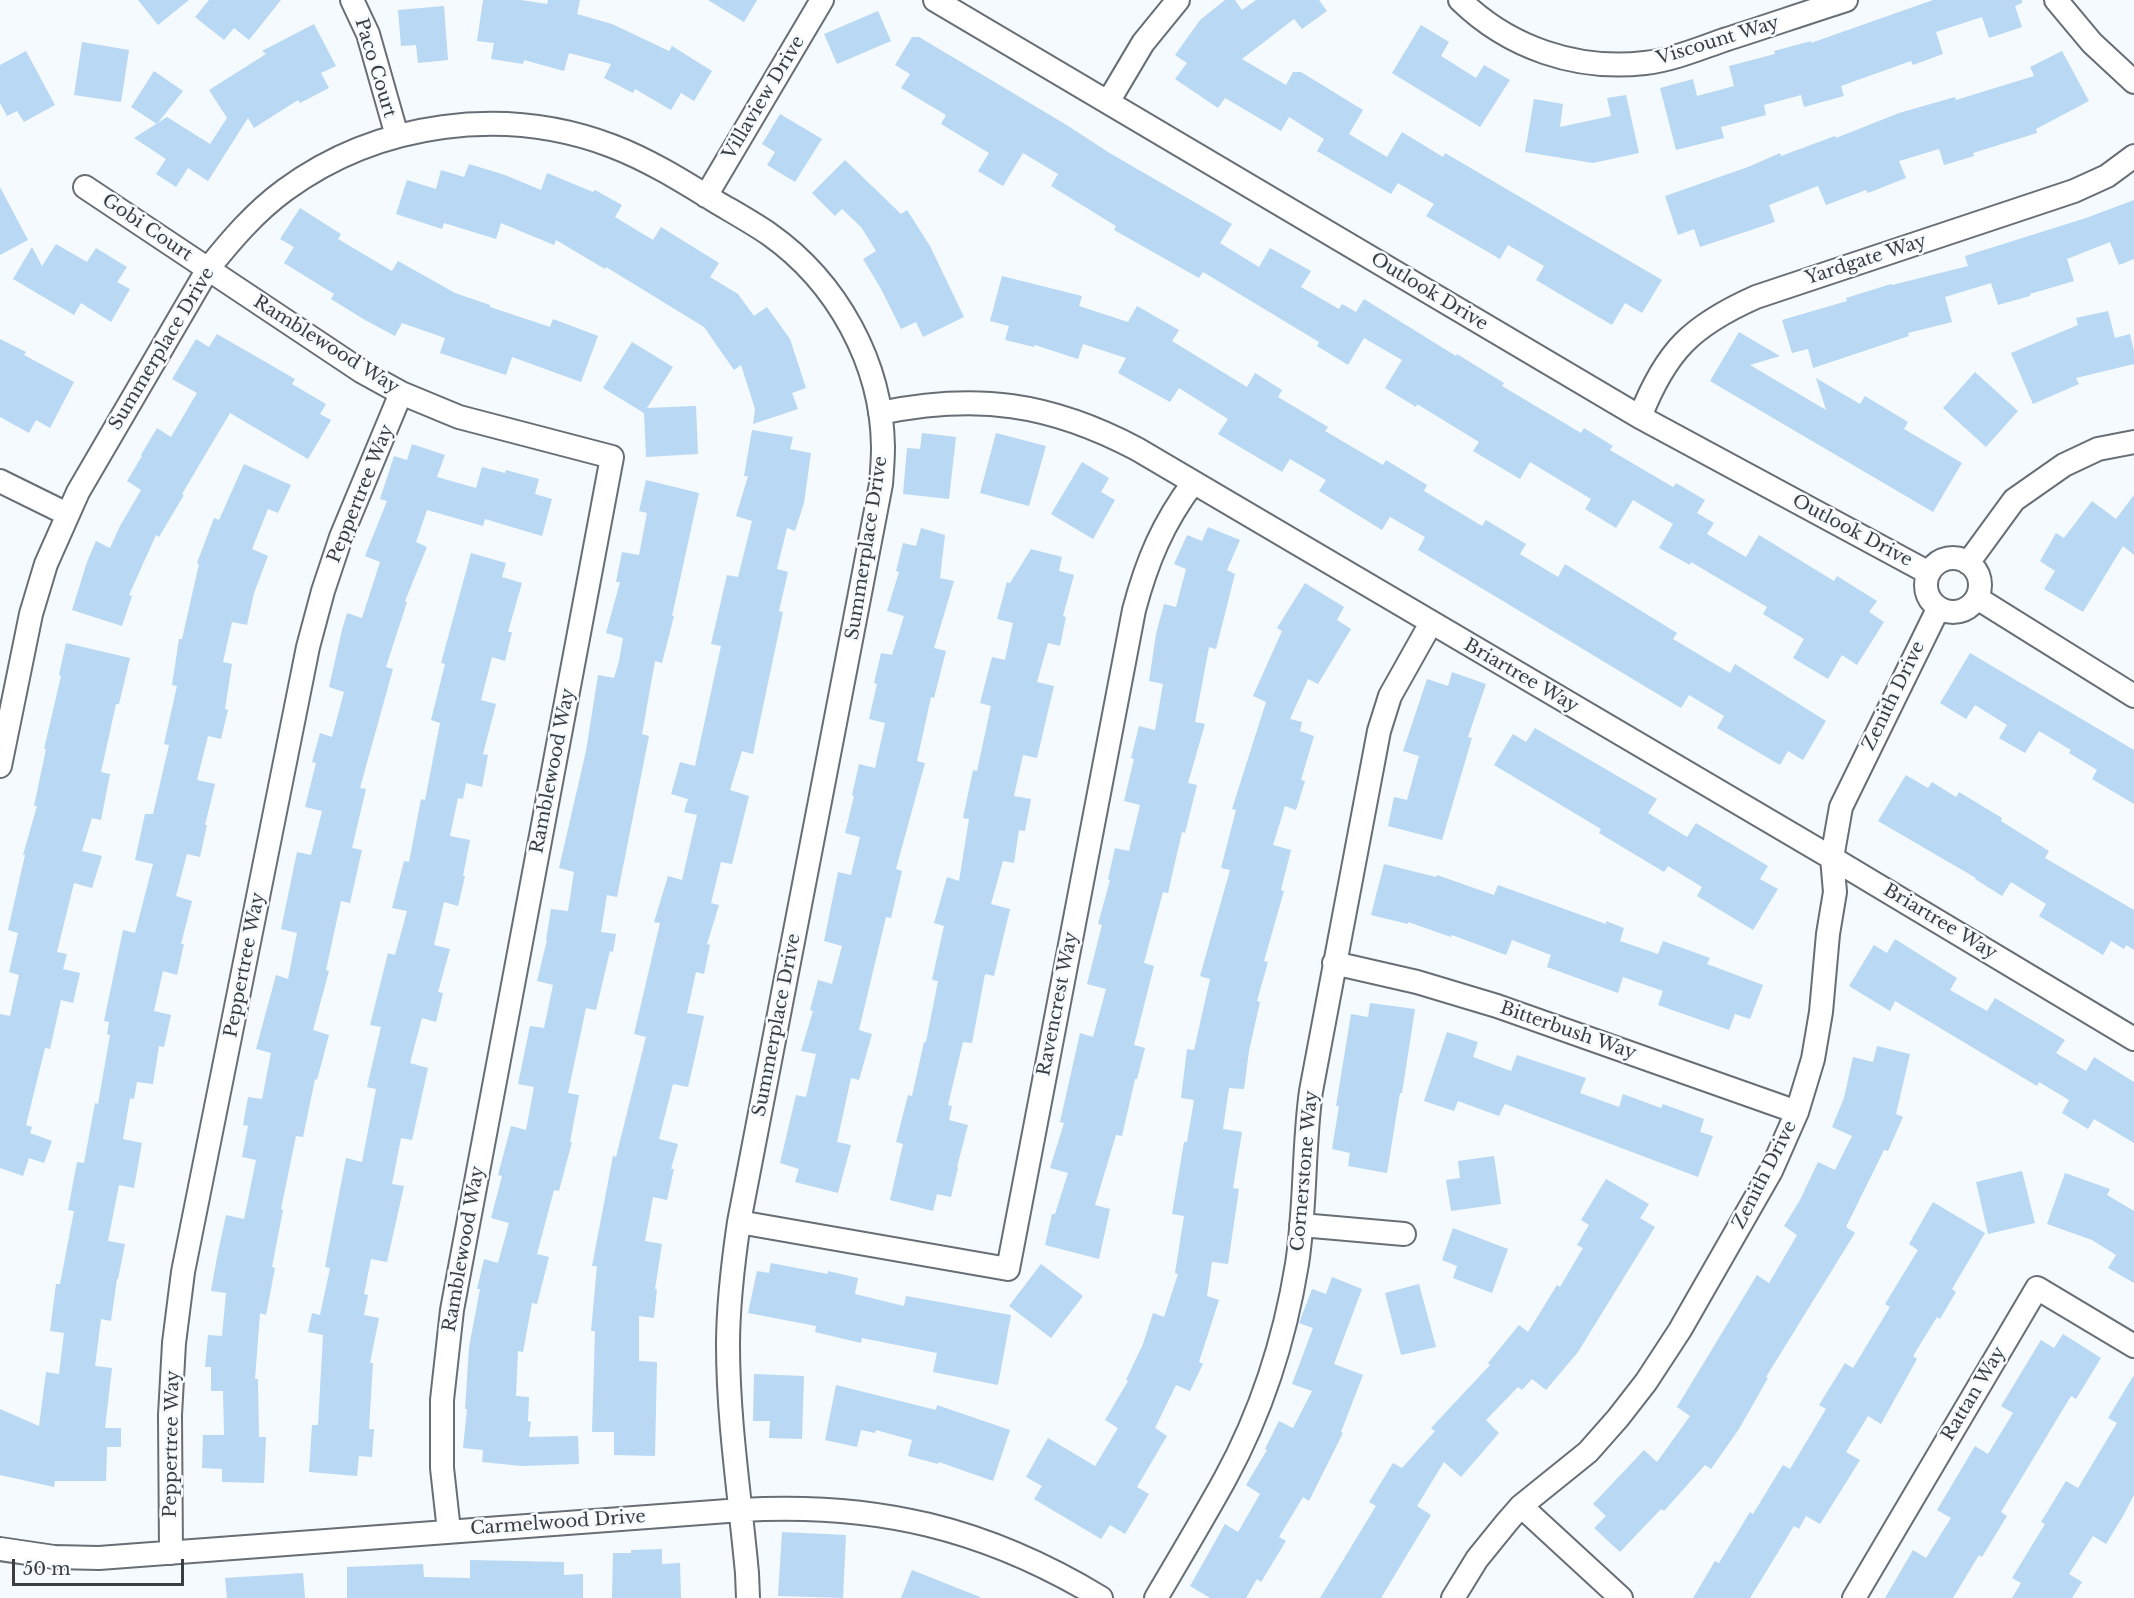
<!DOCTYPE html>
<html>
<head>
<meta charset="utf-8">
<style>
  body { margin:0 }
  #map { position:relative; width:2134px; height:1598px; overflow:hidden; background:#f5fafe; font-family:"Libre Baskerville",serif }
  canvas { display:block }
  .scale { position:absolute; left:12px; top:1559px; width:172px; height:27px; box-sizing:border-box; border:3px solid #3a3e40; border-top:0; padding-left:8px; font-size:18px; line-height:21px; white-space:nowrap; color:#3a3e40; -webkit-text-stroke:4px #f5fafe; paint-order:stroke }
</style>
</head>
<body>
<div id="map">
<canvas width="2134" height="1598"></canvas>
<div class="scale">50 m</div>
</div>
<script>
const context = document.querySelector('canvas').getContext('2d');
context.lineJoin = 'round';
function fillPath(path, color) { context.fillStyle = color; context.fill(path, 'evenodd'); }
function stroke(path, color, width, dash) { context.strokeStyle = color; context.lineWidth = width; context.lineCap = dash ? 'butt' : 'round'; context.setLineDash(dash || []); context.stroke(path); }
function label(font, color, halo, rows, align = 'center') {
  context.font = font + ' "Libre Baskerville",serif'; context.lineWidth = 5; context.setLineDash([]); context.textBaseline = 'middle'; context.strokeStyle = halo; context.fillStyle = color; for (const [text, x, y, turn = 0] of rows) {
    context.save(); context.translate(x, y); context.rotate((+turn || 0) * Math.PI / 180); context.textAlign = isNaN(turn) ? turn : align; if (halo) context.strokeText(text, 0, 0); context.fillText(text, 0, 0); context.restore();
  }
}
fillPath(new Path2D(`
  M138,0H189L158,25Z
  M209,0H281L249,40L234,28L224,40L195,17Z
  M483,0H521L547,4L548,0H580L577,14L612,24L669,51L672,46L712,71L694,101L681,93L671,110L635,89L633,93L604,78L611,64L569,53L564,71L524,60L523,64L491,59L494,43L477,41Z
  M708,0H757L744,22Z
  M1225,0H1235L1242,10L1256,0H1319L1327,11L1302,29L1294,19L1242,59L1286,85L1293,72H1301L1363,110L1349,134L1387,157L1402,132L1443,157L1445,153L1662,280L1642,313L1625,303L1612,325L1536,280L1544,266L1508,245L1500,259L1426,216L1434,204L1398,183L1391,194L1317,151L1324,139L1289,117L1281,131L1225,98L1218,108L1175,79L1187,63L1175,55L1200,20Z
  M1933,0H2022V3L2015,6L2022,27L1989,38L1982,17L1936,32L1943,54L1913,65L1911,61L1841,86L1844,96L1804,107L1801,95L1764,105L1766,115L1721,127L1724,138L1676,150L1660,88L1693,79L1697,96L1734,86L1729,66L1775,54L1774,51L1811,41V43Z
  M444,6L448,60L418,63L416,45L401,46L398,10Z
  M878,11L891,41L837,64L824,34Z
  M314,24L336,66L321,73L329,88L300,103L298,100L254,128L248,118L208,181L188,168L176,187L156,174L166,159L134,138L167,117L210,144L227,118L209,90L266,54L262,51Z
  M1421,25L1449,42L1441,56L1476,78L1484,65L1510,80L1480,127L1392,73Z
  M912,37H919L1065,124L1108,152L1232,224L1220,243L1259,267L1270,248L1311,271L1301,287L1339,309L1342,304L1356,312L1364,299L1456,356L1457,354L1504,383L1502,386L1581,433L1584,428L1613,446L1610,450L1673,487L1676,483L1705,500L1697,513L1714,523L1707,534L1746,557L1759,535L1834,581L1837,576L1877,601L1869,612L1884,622L1857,665L1842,655L1828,679L1793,658L1804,639L1763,614L1767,607L1691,562L1690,565L1659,548L1673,524L1633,500L1616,528L1585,509L1591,499L1530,462L1520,479L1473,451L1479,442L1417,404L1416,407L1385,388L1402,360L1364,338L1348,365L1317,346L1319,342L1203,272L1199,278L1114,230L1116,226L1051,186L1058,174L1023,153L1003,186L978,171L989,153L941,124L946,115L901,88L910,74L895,65Z
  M82,42L129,50L121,102L74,95Z
  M26,51L55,105L24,122L17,111L7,116L0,103V65Z
  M2062,51L2089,101L2036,129L2037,133L1973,153L1974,156L1944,165L1939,149L1899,161L1906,178L1868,193L1866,190L1826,205L1818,186L1769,205L1775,222L1700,247L1694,229L1678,235L1665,196L1748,167L1780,153L1781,156L1835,136L1836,138L1899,113L1955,97L1956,100L2034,76L2030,67Z
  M154,71L183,91L157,124L131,107Z
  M1626,95L1639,153L1593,163L1525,152L1534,99L1563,104L1560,127L1611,116L1607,98Z
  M780,114L822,139L795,182L767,165L775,152L762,144Z
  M845,160L901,214L907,210L930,246L964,317L923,337L916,322L901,329L880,287L863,259L876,251L861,227L842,209L835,216L812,193Z
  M469,164L505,175L541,190L547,173L593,192L595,190L622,205L615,217L653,240L661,227L719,263L710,277L738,294L754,316L767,307L790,339L806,388L792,393L798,409L753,424L755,409L741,365L734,370L704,327L606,267L605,269L556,240L554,245L501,223L496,239L444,223L442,229L396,214L407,180L436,189L441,170L464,177Z
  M0,187L28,240L0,255Z
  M2134,200V259L2119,265L2110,242L2067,259L2074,281L2030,294V296L1998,305L1991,283L1945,297L1952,322L1908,333L1909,336L1813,368L1808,349L1792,353L1782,320L1847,301L1846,298L1891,284L1892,285L1968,266L1965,256L2086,218Z
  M300,208L341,234L338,239L392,271L398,261L455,293L490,305V307L550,327L553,319L598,336L581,382L512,357L506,375L440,353L445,338L402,323L395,336L365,320L331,299L334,294L284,263L294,247L280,239Z
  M56,244L87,262L96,248L127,267L117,282L130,289L111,322L81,303L74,315L13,279L32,247L42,266Z
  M1002,276L1082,296L1079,306L1128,322L1137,306L1179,330L1172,341L1247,387L1255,373L1282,390L1278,397L1328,427L1325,431L1383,465L1386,460L1427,485L1424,491L1482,526L1486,520L1526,544L1520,554L1558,577L1565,564L1677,633L1673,639L1730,673L1735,664L1826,721L1803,760L1788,751L1780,765L1717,728L1724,716L1689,695L1681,708L1418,550L1425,537L1390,517L1382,530L1319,491L1326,480L1290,459L1282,472L1218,434L1228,419L1179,388L1170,402L1118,373L1126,358L1083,344L1078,359L1035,345L1034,347L1005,340L1009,326L990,321Z
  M2108,311L2115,338L2130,334L2134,351V364L2076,378L2079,384L2033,404L2011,353L2078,325L2076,318Z
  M1739,332L1780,356L1750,365L1826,410L1816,378L1860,404L1865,396L1908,422L1904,429L1962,463L1933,512L1710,381Z
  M217,334L295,379L292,384L326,404L320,414L331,420L308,459L230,413L182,494L184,495L159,537L156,535L129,595L132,596L122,626L72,610L87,562L96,541L110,548L120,526L141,490L127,481L142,456L141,455L157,428L171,437L197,393L172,379L196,339L209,347Z
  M0,339L26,352L24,355L74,382L50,428L36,420L29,433L0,417Z
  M632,342L673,367L647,408L696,406L698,454L646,457L644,413L603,388Z
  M1975,372L2018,411L1986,447L1943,408Z
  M752,430L793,437L790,449L811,453L804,503L795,531L787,528L777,569L788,572L779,611L783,612L753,754L742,751L730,790L749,796L732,864L721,862L711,903L719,905L707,944L710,945L704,974L696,972L687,1013L704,1016L695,1057L688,1087L673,1084L659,1139L678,1144L671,1169H674L667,1200L653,1197L645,1241L662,1244L655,1289H657L654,1318L639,1316V1361L657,1362L655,1456L614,1455V1432H592L595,1331H591L597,1266H592L613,1156L616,1157L646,1037L634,1034L660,923L654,922L668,876L682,880L697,815L684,812L688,799L671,794L680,762L695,766L721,646L711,644L727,575L738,577L752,521L736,516L748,476H744Z
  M922,433L956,437L949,499L903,494L907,448L920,449Z
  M996,433L1046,446L1029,506L980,493Z
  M412,444L445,455L437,477L476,488L482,467L505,473L506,470L539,479L535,494L552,499L542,536L485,519L483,526L427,510L416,542L427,547L405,601L407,602L386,667L393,669L360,788L366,789L352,848L362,850L350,903L341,901L326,970L329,971L313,1030L329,1035L317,1080L315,1079L303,1137L296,1136L281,1209L283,1210L272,1267L275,1268L266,1315L260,1313L255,1379H258L259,1437H266L264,1483L222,1482V1469L202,1468L203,1435H224L223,1391H211V1367H205L208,1335L222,1336L226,1293L211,1291L217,1257L226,1215L244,1219L256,1160L242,1157L248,1126L243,1125L248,1097L262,1099L271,1053L256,1049L276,975L288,979L297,933L281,929L297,852L311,855L322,811L305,807L316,763L312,762L320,733L332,737L344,692L329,687L342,630L347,613L362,618L380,562L365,556L387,501L380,499L394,456L407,460Z
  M1082,462L1109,478L1101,492L1115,500L1093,539L1051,514Z
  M244,464L291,485L278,513L268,509L252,549L268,556L254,593L247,625L232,622L223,662L232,664L225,709L228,710L221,739L208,736L197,780L215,784L205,825H207L200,857L187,854L176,896L192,901L181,944H184L177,975L163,971L154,1011L171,1015L164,1047L159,1046L153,1084L137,1082L134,1099L130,1098L123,1139L142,1143L134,1188L119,1185L108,1241L125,1244L118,1279H117L111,1321L101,1319L95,1366L112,1368L105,1428H121V1447H107L106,1481H55L54,1487L0,1475V1409L39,1426L46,1372L59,1374L64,1333L50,1331L56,1284H60L74,1211L68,1210L77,1162L84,1163L95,1103L98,1104L110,1035L107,1034L109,1022L104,1021L123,930L135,933L153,864L135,860L145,814H153L169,745L164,744L177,686L172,685L179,639H182L199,564L197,563L214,518L219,520Z
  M646,480L699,493L672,616H674L662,663L655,661L642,734L649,736L617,897L607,895L601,932L616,934L613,952L610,951L596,1010L586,1008L568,1093L579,1095L570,1142H572L559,1191L554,1190L537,1254L549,1257L537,1304L532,1303L523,1352L518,1351L516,1396L529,1397L528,1421L531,1422L529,1437L578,1436L579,1464L522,1466L482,1462L483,1450L463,1448L467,1409H465L469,1347L480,1289H477L484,1259L498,1263L509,1223L491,1218L502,1176L498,1175L511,1126L526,1130L534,1087L518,1084L530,1026L544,1028L553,985L537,981L547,940H546L551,909L568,911L574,872L559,868L586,751L598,675L614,678L619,661L623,638L606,633L620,582H616L622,552L639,555L647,513L639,511Z
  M2134,495V555L2123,546L2083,612L2044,589L2055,571L2040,561L2056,533L2064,538L2092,501L2116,519Z
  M1208,527L1240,540L1227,570L1235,574L1216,649L1209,647L1195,722L1205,724L1188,783L1197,785L1185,833L1182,832L1168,893L1163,892L1144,963L1154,966L1134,1045L1145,1048L1137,1079H1135L1122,1136L1116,1135L1095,1205L1110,1209L1099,1259L1045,1245L1052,1214H1055L1068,1173L1050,1168L1064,1123L1060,1122L1080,1033L1093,1037L1106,989L1087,984L1102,925L1098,924L1110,880L1108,879L1115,848L1129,851L1140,805L1124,801L1134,759L1131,758L1139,726L1155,730L1163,684L1149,681L1156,634L1164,604L1176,607L1186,569L1174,564L1187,535L1202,541Z
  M921,528L945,535L940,578L954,581L934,648L946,651L934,698L931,697L917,761L925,763L896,869L902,871L891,918L886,917L859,1030L872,1034L859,1080L851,1078L837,1142L851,1145L838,1193L795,1182L799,1169L780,1163L796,1095L806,1097L816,1054L801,1051L813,1011L810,1010L818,980L832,984L842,946L824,941L838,872L851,875L860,837L845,833L854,796L852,795L859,764L875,768L885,723L869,719L877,684L874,683L881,653L892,655L904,616L887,611L899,572L896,571L903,543L916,546Z
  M1031,549L1062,557L1059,571L1074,575L1063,616L1066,617L1060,646L1048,643L1037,682L1054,686L1037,758L1023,755L1014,796L1031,799L1025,831L1019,830L1014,863L1003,861L991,904L1010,909L994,976L985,974L972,1043L963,1042L948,1105L952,1106L949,1120L968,1125L957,1167L958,1168L951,1197L937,1194L933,1211L890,1200L903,1144L896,1142L908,1095L912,1096L924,1042H926L938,981L932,980L944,926L934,923L947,877L959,881L969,819L963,818L973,770L977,771L991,706L980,703L992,657L1005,660L1013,623L997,619L1007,582L1010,583Z
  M471,553L506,563L502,577L522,583L508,632H512L505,661L492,657L481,700L496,704L483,754L488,755L482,787L466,783L463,799L458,798L450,836L470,840L463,876H465L458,906L444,902L434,945L450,949L438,992L443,993L436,1022L422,1018L410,1063L428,1068L412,1140L401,1138L392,1184L404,1186L387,1262L371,1259L364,1294L368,1295L364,1315L379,1318L370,1363H373L369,1429H374L372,1457L359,1456L357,1476L309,1472L312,1425H318L323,1335L308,1332L312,1313L320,1315L330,1268L325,1267L346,1158L362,1162L376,1089L367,1087L381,1027L370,1025L388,953L395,955L407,911L392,908L404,861L409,862L421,799L425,800L440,723L431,720L445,664L441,663Z
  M1305,583L1344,607L1337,620L1351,629L1318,684L1308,679L1290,719L1302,722L1300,731L1314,736L1301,780L1305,781L1296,810L1285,806L1273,845L1291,850L1281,890L1284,891L1264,961L1268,962L1257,1001L1260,1002L1249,1051L1244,1089L1229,1088L1223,1129L1242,1132L1233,1188L1239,1189L1228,1264L1212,1262L1207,1296L1219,1300L1199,1362L1203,1364L1190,1391L1176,1385L1155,1428L1167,1436L1137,1487L1149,1494L1125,1534L1110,1525L1101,1539L1034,1499L1042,1486L1026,1477L1048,1438L1095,1466L1118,1428L1105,1420L1128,1381L1126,1380L1143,1344L1153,1313L1164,1317L1178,1274L1175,1273L1184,1216L1172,1214L1184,1142H1187L1194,1100L1181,1098L1187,1049L1194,1050L1210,979L1200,976L1230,870L1221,868L1236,810L1232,809L1266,702L1253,696L1282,631L1277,628Z
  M66,643L130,658L119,704H116L101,772L110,774L101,820L92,818L82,851L102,856L92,888L74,883L57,952L67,954L63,969L80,973L73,1003L61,1000L50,1049L45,1048L26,1125L32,1127L30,1133L52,1141L44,1163L29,1158L23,1176L0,1168V1014L10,1016L19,975L9,972L18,933L8,930L25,855H23L37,806H34L46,749H44L61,676L59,675Z
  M1970,653L2134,750V804L2092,779L2097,770L2069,753L2071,750L2039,731L2025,753L1999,738L2007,725L1975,705L1966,719L1940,703Z
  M1452,672L1486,684L1468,737L1472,738L1442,840L1388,826L1394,797L1407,800L1419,756L1403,751L1427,679L1448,686Z
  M1535,728L1657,799L1648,813L1687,837L1696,823L1768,866L1760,879L1778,889L1753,930L1697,896L1702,887L1668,866L1664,872L1599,833L1601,829L1494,765L1513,734L1526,742Z
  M1906,775L1928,788L1932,782L1956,797L1959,792L2002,818L2001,821L2049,851L2045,858L2134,910V950L2126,945L2124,949L2111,941L2103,955L2039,916L2046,904L2011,882L2002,896L1975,879L1976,878L1878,821Z
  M1384,864L1436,877L1437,875L1494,895L1498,885L1606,924V921L1624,928L1620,941L1658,954L1663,941L1710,958L1707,964L1763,985L1750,1019L1735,1014L1729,1030L1658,1005L1663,991L1623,977L1618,993L1547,967L1551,955L1512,940L1506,955L1452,935L1451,937L1408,922V924L1371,915Z
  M1895,939L1957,978L1950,990L1987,1011L1995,998L2065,1040L2056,1053L2086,1071L2094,1057L2134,1082V1143L2094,1119L2088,1129L2062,1113L2069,1100L2039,1082L2037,1086L1895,1001L1890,1011L1849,986L1874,945L1887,953Z
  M1370,1003L1415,1009L1402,1093H1400L1387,1173L1348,1166L1350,1153L1332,1149L1339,1106H1336L1351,1014L1368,1017Z
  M1447,1032L1478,1042L1473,1057L1511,1071L1517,1055L1586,1078L1580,1093L1619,1107L1623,1094L1661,1108L1663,1104L1704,1119L1700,1132L1713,1136L1698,1177L1505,1104L1499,1116L1458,1101L1454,1111L1424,1101Z
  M1877,1046L1910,1054L1896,1114L1903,1117L1888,1151L1884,1150L1846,1227L1855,1233L1766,1377L1768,1378L1739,1429L1711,1469L1705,1465L1664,1511L1661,1509L1620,1552L1594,1528L1606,1516L1593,1504L1644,1450L1657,1462L1690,1416L1677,1407L1757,1275L1769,1283L1789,1249L1797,1235L1784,1226L1800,1200L1818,1162L1835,1170L1852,1136L1832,1127L1844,1098L1853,1057L1873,1062Z
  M1494,1156L1501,1204L1451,1211L1446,1180L1460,1178L1458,1161Z
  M2022,1171L2035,1223L1988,1234L1976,1182Z
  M2065,1173L2110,1189L2107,1195L2134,1211V1283L2108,1268L2116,1255L2092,1240L2047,1224Z
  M1606,1179L1649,1204L1640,1218L1655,1227L1578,1352L1546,1390L1532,1379L1522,1390L1518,1387L1486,1420L1499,1433L1461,1477L1444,1462L1417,1506L1431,1515L1381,1598H1320L1376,1506L1369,1502L1393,1463L1402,1468L1435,1431L1431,1428L1490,1365L1488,1363L1519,1325L1528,1332L1557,1285L1560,1287L1583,1248L1577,1245L1589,1225L1581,1220Z
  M1933,1202L1985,1233L1952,1289L1956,1292L1940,1319L1937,1317L1913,1356L1917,1359L1881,1424L1868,1416L1846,1452L1860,1460L1842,1489L1820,1524L1806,1516L1799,1529L1794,1526L1750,1598H1693L1715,1561L1719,1563L1750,1512L1753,1514L1783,1465L1790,1469L1826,1409L1819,1405L1845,1363L1853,1368L1890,1307L1885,1304L1918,1250L1909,1244Z
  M1453,1228L1508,1249L1492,1293L1453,1278L1457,1266L1442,1260Z
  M771,1263L828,1274V1271L858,1278L855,1294L904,1306L906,1296L1011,1315L998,1385L933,1372L937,1353L862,1338L861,1343L815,1332L816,1326L748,1313L757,1271L769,1273Z
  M1041,1264L1083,1296L1051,1338L1009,1306Z
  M1332,1277L1362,1289L1334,1364L1363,1375L1341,1432L1343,1433L1309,1501L1303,1497L1279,1537L1286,1541L1261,1582L1257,1579L1246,1598H1210L1190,1586L1225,1524L1238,1532L1260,1494L1246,1485L1267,1450L1265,1449L1279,1421L1293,1428L1312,1391L1292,1384L1313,1328L1299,1323L1312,1289L1326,1294Z
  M1419,1284L1436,1347L1401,1355L1385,1293Z
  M2063,1334L2101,1358L2076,1399L2071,1396L2001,1512L2007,1516L1982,1557L1979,1555L1953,1598H1885L1913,1550L1926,1558L1951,1518L1937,1510L1975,1446L1988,1454L2013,1413L2001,1406L2041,1340L2054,1348Z
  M754,1374L804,1376L802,1439L769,1438L770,1421H753Z
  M2134,1375V1495L2123,1516L2106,1544L2093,1536L2069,1574L2082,1582L2072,1598H2012L2021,1583L2012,1578L2045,1524L2041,1522L2066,1481L2078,1488L2117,1423L2108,1418Z
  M836,1385L936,1410L937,1405L1010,1430L993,1481L939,1462L938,1464L908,1456L912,1440L876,1430L875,1433L861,1430L857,1447L825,1440Z
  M782,1532L846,1535L843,1598L778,1596Z
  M662,1549V1564L680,1563L681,1598H612L613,1553H631V1550Z
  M470,1560L564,1562V1575L583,1574V1598H347V1567L423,1564L424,1577L470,1578Z
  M912,1570L980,1597V1598H901Z
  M303,1573L305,1598H227L225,1578Z`), '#b8d8f4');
const minor = new Path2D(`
  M352,0L368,34L397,136
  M935,0L1640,417L1929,573
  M1460,0C1509,48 1577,71 1645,63C1672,60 1698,49 1724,40C1765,27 1805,13 1846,0
  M2056,0L2092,43L2134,82
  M1108,102L1143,43L1178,0
  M85,187L361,371L401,393L459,417L612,457L452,1310L442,1400V1468L449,1531
  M706,196L822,0
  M880,413C977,393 1050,403 1137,449L1832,858L2134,1039
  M1640,417C1666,351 1691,326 1756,297L2074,191L2107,176L2134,156
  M0,481L67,514
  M1926 585a27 27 0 1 1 54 0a27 27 0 1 1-54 0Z
  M1968,563L2014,500L2064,465L2098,449L2134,442
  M1977,598L2134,696
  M0,766L31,614L46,564L78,492L208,269C231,240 255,212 285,190C378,122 504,105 612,146C649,160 684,182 718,203C735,213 753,223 769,234C837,282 882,363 883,447C883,459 882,472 881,484L739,1222C733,1263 728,1304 728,1345C728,1421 740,1497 747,1573L748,1598
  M1334,963L1417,982L1497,1006L1797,1112
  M739,1222L1008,1269L1134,610C1147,561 1163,523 1193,483
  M1301,1225L1404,1234
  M1521,1506L1621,1598
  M0,1549L54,1557L99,1558L741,1510C875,1502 986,1528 1101,1598
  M171,1553L170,1415L174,1343L183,1272L308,647L323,591L341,537L401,393
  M1156,1598C1179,1559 1203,1519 1225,1479C1261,1413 1285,1338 1297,1264C1306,1206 1303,1148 1311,1091L1379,731L1390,696L1431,623
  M1453,1598L1477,1559L1507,1522L1521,1506L1588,1452L1618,1418L1646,1382L1680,1330L1771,1171L1797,1112L1813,1059L1821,1012L1828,934L1835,892L1832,858L1841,807L1938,609
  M1854,1598L2037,1288L2134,1346`);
stroke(minor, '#676e75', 26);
stroke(minor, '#fff', 22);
label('18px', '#3a3e40', '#f5fafe', [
  ["Viscount Way",1718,41,-17],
  ["Paco Court",375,68,73],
  ["Villaview Drive",764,98,-59],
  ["Gobi Court",147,228,34],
  ["Yardgate Way",1866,260,-18],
  ["Outlook Drive",1429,292,31],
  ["Ramblewood Way",326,345,32],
  ["Summerplace Drive",162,349,-59],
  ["Peppertree Way",361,494,-68],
  ["Outlook Drive",1852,531,28],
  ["Summerplace Drive",867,548,-81],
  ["Briartree Way",1521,676,30],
  ["Zenith Drive",1894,696,-64],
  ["Ramblewood Way",553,771,-79],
  ["Briartree Way",1940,922,31],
  ["Peppertree Way",245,965,-79],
  ["Ravencrest Way",1058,1004,-79],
  ["Summerplace Drive",777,1025,-79],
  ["Bitterbush Way",1568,1031,19],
  ["Cornerstone Way",1305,1171,-85],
  ["Zenith Drive",1765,1175,-63],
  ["Ramblewood Way",464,1249,-80],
  ["Rattan Way",1974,1394,-59],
  ["Peppertree Way",172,1444,-89],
  ["Carmelwood Drive",558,1523,-4]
]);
</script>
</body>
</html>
